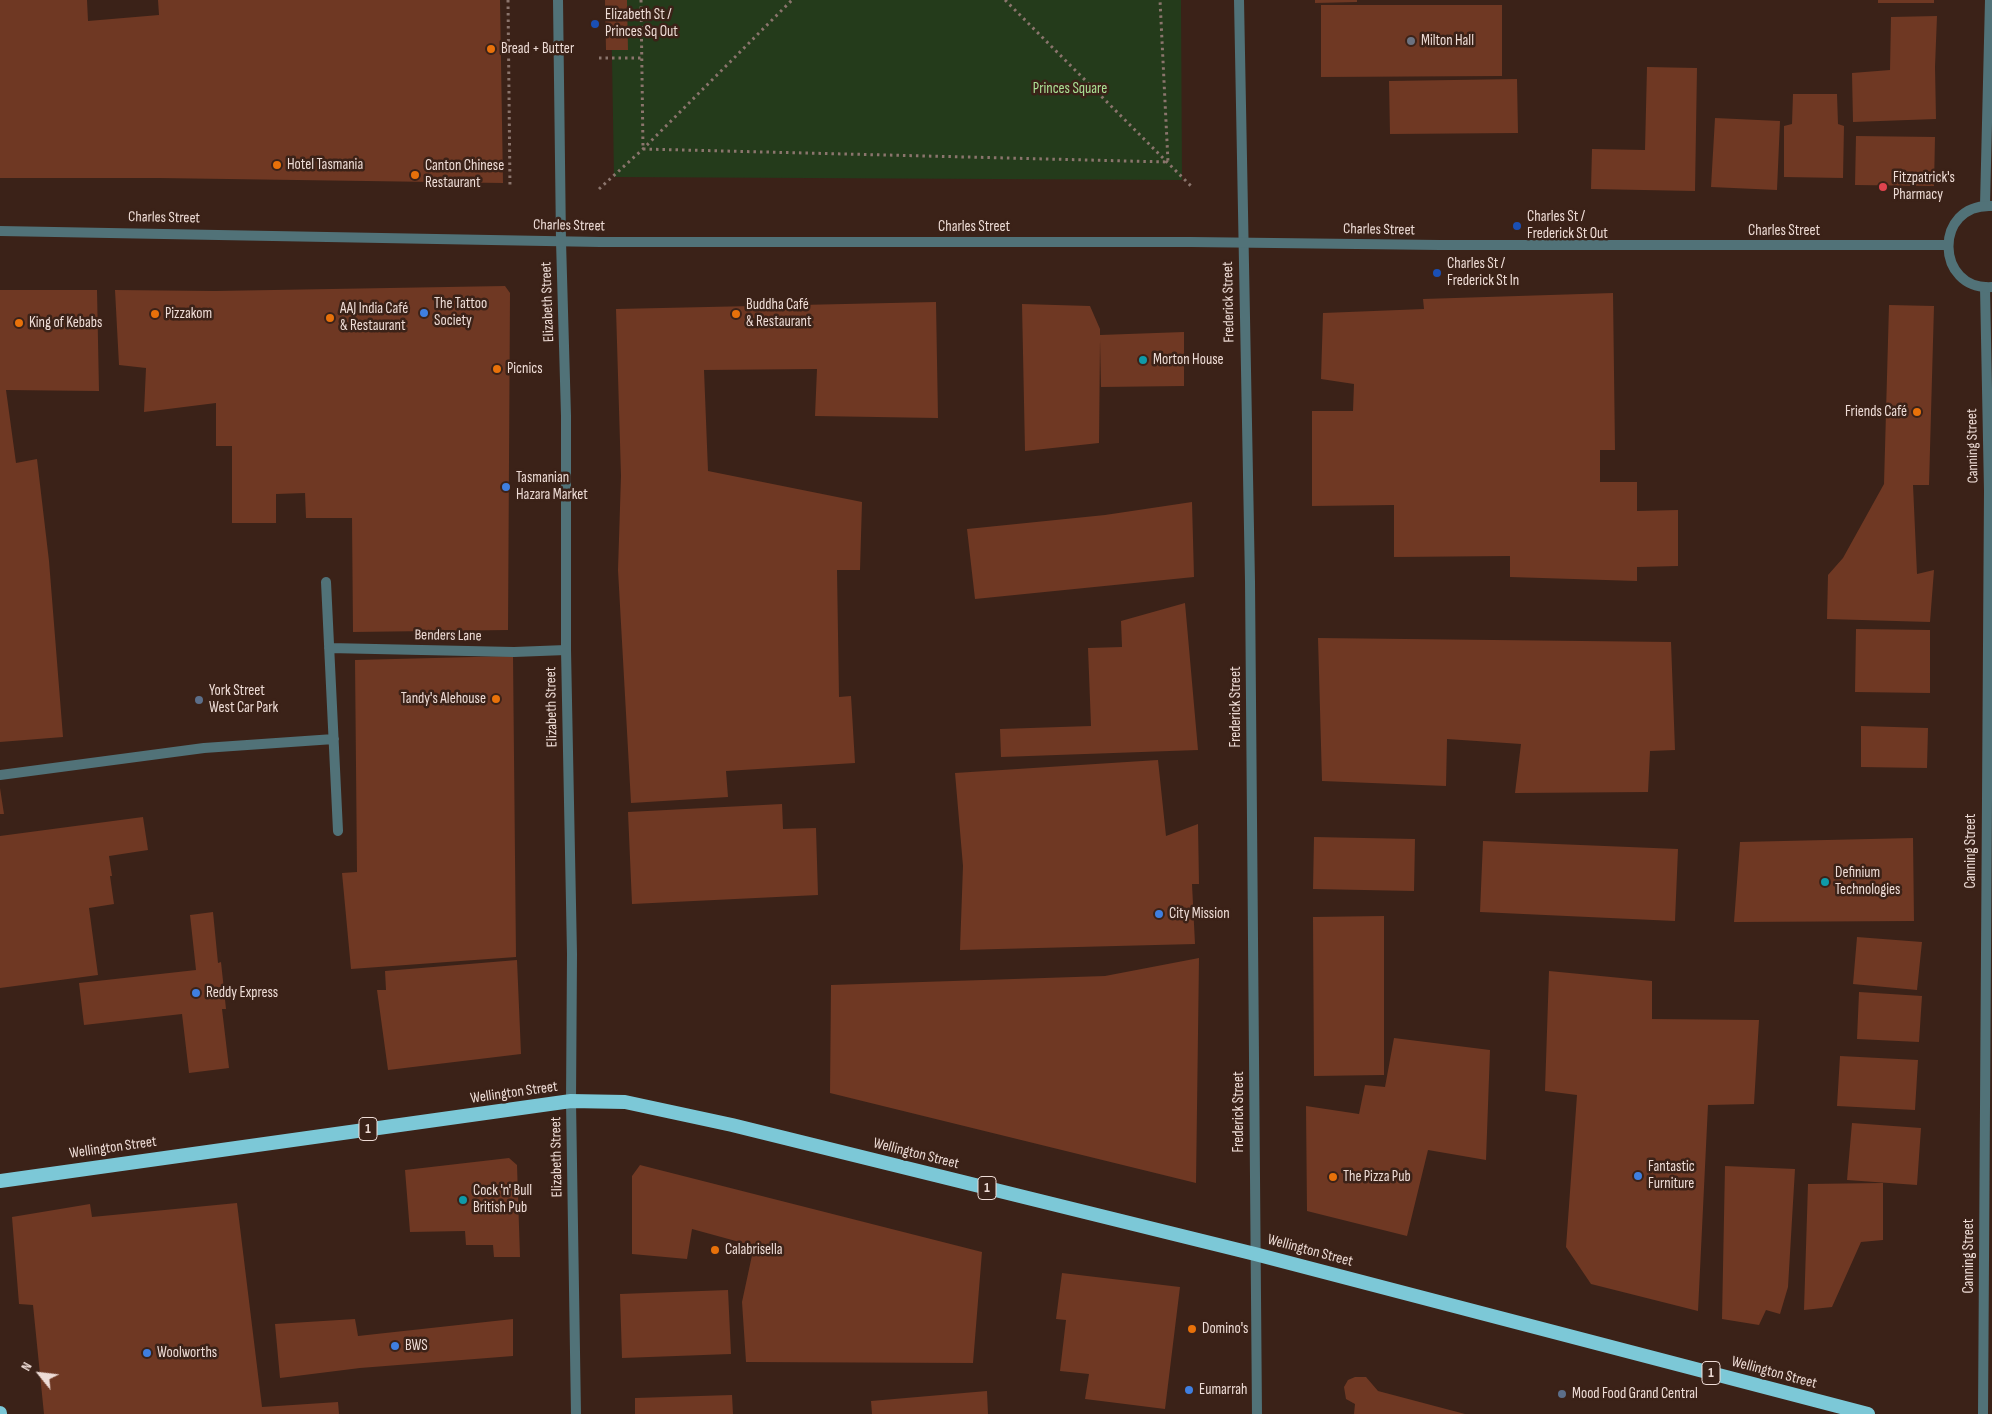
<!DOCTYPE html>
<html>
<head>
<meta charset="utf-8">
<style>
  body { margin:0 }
  #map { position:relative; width:1992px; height:1414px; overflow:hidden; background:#3b2218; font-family:"Sofia Sans Condensed",sans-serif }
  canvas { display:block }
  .north { position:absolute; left:15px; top:1349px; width:50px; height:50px; -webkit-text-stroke:4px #3b2218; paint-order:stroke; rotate:299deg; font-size:14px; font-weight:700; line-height:20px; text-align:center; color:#eedcd6 }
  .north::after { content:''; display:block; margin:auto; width:18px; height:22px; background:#eedcd6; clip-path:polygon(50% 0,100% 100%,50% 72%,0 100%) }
</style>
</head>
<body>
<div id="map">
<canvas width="1992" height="1414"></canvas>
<div class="north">N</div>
</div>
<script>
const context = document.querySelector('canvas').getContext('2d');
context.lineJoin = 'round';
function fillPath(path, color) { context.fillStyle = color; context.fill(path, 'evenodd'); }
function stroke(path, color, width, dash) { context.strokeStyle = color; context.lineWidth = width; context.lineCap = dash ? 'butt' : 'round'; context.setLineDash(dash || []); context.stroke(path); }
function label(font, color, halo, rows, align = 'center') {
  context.font = font + ' "Sofia Sans Condensed",sans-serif'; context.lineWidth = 5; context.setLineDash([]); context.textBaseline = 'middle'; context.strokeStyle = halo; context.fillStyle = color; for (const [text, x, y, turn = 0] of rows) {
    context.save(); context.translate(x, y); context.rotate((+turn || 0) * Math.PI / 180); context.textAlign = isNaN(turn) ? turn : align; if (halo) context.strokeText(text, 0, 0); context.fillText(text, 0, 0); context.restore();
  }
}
fillPath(new Path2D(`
  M611,0H1181L1182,180L614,177Z`), '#243b1b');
fillPath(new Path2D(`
  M0,0H87L88,21L159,15L158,0H500L503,183L159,178H0Z
  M605,0H627L628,50H606Z
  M1315,0H1357V2L1315,3Z
  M1878,0H1934V3H1878Z
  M1321,5H1502V76L1321,77Z
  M1937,16L1935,67L1936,119L1853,122L1852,73L1890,70L1891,17Z
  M1647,67L1697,68L1695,191L1591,189L1592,149L1645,150Z
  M1517,79L1518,133L1390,134L1389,81Z
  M1793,94H1837L1838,124L1844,126L1843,178L1784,177V126L1792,124Z
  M1715,118L1780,121L1777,190L1711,187Z
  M1856,136L1935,137L1934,186L1855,185Z
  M505,286L510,293L508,630L353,632L352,518H306L305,493L276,494V523H232V446H216V403L144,412L146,368L119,365L115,290L215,291Z
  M0,290H97L99,391L6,390L16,463L37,459L49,561L63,737L0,742Z
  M1613,293L1615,450H1600V482H1637V511L1678,510V566L1637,567V581L1510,577V556L1394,557V505L1312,506V411H1353L1354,384L1321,379L1323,313L1424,309L1423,299Z
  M936,302L938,418L815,416L817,369L704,370L708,471L862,502L860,570H837L839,697L851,696L855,763L726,771L728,797L631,803L618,570L621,476L616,309Z
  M1022,304L1090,306L1100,329V335L1184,332V386L1101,387L1100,340L1099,443L1025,451Z
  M1889,305L1934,306L1929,485H1913L1917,574L1934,570L1930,622L1827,619L1828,575L1843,558L1884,484Z
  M1192,502L1194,577L975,599L967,529L1105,515Z
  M1185,603L1198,750L1001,757L1000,729L1091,726L1088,648L1122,647L1121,621Z
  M1856,629L1930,630V693L1855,692Z
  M1318,638L1671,642L1675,750L1650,751L1648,792L1515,793L1521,744L1447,739L1446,786L1322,781Z
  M513,656L516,957L351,969L342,873L357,872L355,660Z
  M1861,726L1928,728L1927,768L1861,767Z
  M1158,760L1166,836L1198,824L1199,884H1192L1195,944L960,950L963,866L955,773Z
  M0,788L4,814H0Z
  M782,804L783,829L816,828L818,895L632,904L628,812Z
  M143,817L148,850L109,856L112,876H110L114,904L89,908L98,975L0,988V836Z
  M1314,837L1415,839L1414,891L1313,889Z
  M1913,838L1914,921L1734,922L1740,842Z
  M1483,841L1678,849L1675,921L1480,912Z
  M213,912L218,963L221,962L226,1009H222L229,1068L189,1073L182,1014L84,1025L79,983L196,970L190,915Z
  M1384,916V1075L1314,1076L1313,917Z
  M1857,937L1922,942L1917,990L1853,984Z
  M1199,958L1196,1183L830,1093L831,985L1105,976Z
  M517,960L521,1054L388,1070L377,990H386L385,971Z
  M1549,971L1652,981V1019L1759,1020L1754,1104L1708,1105L1698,1311L1591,1284L1566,1247L1577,1095L1545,1091Z
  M1859,992L1922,996L1919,1042L1857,1039Z
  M1394,1038L1490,1050L1486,1160L1428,1150L1407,1236L1307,1211L1306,1106L1359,1114L1365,1085L1385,1087Z
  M1840,1056L1918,1060L1915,1110L1837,1106Z
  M1852,1123L1921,1128L1917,1185L1847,1180Z
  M509,1158L517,1165L520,1257H494L493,1245H466L465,1231L410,1232L405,1170Z
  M640,1165L982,1252L973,1363L746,1362L742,1302L754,1246L692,1229L687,1259L632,1254V1176Z
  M1725,1166L1795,1169L1788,1287L1780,1314L1766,1310L1759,1325L1722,1319Z
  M1883,1183V1240L1861,1242L1832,1307L1804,1310L1808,1184Z
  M237,1203L262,1407L338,1402L339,1414H44L33,1305L19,1304L12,1217L90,1204L92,1217Z
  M1062,1273L1180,1287L1165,1409L1085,1399L1089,1374L1060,1371L1066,1320L1056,1319Z
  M728,1290L731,1354L622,1358L620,1294Z
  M355,1319L358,1336L513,1319V1356L360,1368L280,1378L275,1324Z
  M1355,1377H1366L1378,1391L1465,1414H1354L1355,1404L1346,1399L1344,1387L1348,1380Z
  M987,1391L988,1414H872L871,1401Z
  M732,1395L733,1414H635V1398Z`), '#6f3823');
stroke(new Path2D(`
  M508,0L510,188
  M641,0L643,149
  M1005,0L1193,188
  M599,58H642
  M643,149L1168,162L1160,0
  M599,189L643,149L792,0`), '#8b756d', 3, [2.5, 4]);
stroke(new Path2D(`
  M326,582L338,831
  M329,648L514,652L566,650
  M0,775L204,748L334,739`), '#517278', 10);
stroke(new Path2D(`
  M558,0L561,241L566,416V650L572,954L571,1101L576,1414
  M1239,0L1250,581L1257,1414
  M1985,205L1990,0
  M1983,1414L1989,491L1985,287`), '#517278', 10);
stroke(new Path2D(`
  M1992,206C1933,203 1935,291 1992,287
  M0,231L600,242H1191L1440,245H1948`), '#517278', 10);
stroke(new Path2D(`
  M0,1181L571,1101L625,1102L732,1125L1255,1254L1868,1414
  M0,1413V1414`), '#7cc8d7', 14);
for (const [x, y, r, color] of [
  [595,24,5,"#1a4fb4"],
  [1411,41,5,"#6b7280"],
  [491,49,5,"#e8710a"],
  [277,165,5,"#e8710a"],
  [415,175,5,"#e8710a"],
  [1883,187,5,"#e0444e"],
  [1517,226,5,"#1a4fb4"],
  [1437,273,5,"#1a4fb4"],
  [424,313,5,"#3f7fe0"],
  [155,314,5,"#e8710a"],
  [736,314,5,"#e8710a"],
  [330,318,5,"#e8710a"],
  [19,323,5,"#e8710a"],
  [1143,360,5,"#0f9aa8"],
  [497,369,5,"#e8710a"],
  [1917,412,5,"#e8710a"],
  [506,487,5,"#3f7fe0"],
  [496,699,5,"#e8710a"],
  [199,700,5,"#5c6f8a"],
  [1825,882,5,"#0f9aa8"],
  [1159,914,5,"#3f7fe0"],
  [196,993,5,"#3f7fe0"],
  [1638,1176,5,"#3f7fe0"],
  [1333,1177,5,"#e8710a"],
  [463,1200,5,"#0f9aa8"],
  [715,1250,5,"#e8710a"],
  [1192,1329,5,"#e8710a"],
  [395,1346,5,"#3f7fe0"],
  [147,1353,5,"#3f7fe0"],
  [1189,1390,5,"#3f7fe0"],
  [1562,1394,5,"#5c6f8a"]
]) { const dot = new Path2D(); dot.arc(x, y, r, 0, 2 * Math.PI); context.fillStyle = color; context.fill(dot); stroke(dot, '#3b2218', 2); }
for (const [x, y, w] of [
  [368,1129,18],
  [987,1188,18],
  [1711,1373,18]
]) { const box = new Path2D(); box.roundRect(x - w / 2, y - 11.5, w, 23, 4); context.fillStyle = '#3b2218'; context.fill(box); stroke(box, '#eedcd6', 1); }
label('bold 14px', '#eedcd6', null, [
  ["1",368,1129],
  ["1",987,1188],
  ["1",1711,1373]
]);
label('15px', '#eedcd6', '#3b2218', [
  ["Elizabeth St /",605,15],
  ["Princes Sq Out",605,32],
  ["Milton Hall",1421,41],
  ["Bread + Butter",501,49],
  ["Hotel Tasmania",287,165],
  ["Canton Chinese",425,166],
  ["Restaurant",425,183],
  ["Fitzpatrick's",1893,178],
  ["Pharmacy",1893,195],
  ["Charles St /",1527,217],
  ["Frederick St Out",1527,234],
  ["Charles St /",1447,264],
  ["Frederick St In",1447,281],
  ["The Tattoo",434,304],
  ["Society",434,321],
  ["Buddha Café",746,305],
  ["& Restaurant",746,322],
  ["AAJ India Café",340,309],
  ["& Restaurant",340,326],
  ["Pizzakom",165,314],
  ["King of Kebabs",29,323],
  ["Morton House",1153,360],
  ["Picnics",507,369],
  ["Friends Café",1907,412,"right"],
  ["Tasmanian",516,478],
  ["Hazara Market",516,495],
  ["York Street",209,691],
  ["West Car Park",209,708],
  ["Tandy's Alehouse",486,699,"right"],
  ["Definium",1835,873],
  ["Technologies",1835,890],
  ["City Mission",1169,914],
  ["Reddy Express",206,993],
  ["Fantastic",1648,1167],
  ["Furniture",1648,1184],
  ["The Pizza Pub",1343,1177],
  ["Cock 'n' Bull",473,1191],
  ["British Pub",473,1208],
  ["Calabrisella",725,1250],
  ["Domino's",1202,1329],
  ["BWS",405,1346],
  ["Woolworths",157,1353],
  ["Eumarrah",1199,1390],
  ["Mood Food Grand Central",1572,1394]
], 'left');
label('15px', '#abe095', '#3b2218', [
  ["Princes Square",1070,89]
]);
label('15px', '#eedcd6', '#3b2218', [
  ["Charles Street",164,218,1],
  ["Charles Street",569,226,1],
  ["Charles Street",974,227],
  ["Charles Street",1379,230,1],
  ["Charles Street",1784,231],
  ["Elizabeth Street",548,302,-92],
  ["Frederick Street",1229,302,-91],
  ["Canning Street",1973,446,-91],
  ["Benders Lane",448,636,1],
  ["Elizabeth Street",552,707,-91],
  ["Frederick Street",1236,707,-90],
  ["Canning Street",1971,851,-90],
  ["Wellington Street",514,1093,-8],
  ["Frederick Street",1239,1112,-90],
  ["Wellington Street",113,1148,-8],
  ["Wellington Street",916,1154,14],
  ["Elizabeth Street",557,1157,-91],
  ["Wellington Street",1310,1251,15],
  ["Canning Street",1969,1256,-90],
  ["Wellington Street",1774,1373,15]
]);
</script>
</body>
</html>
